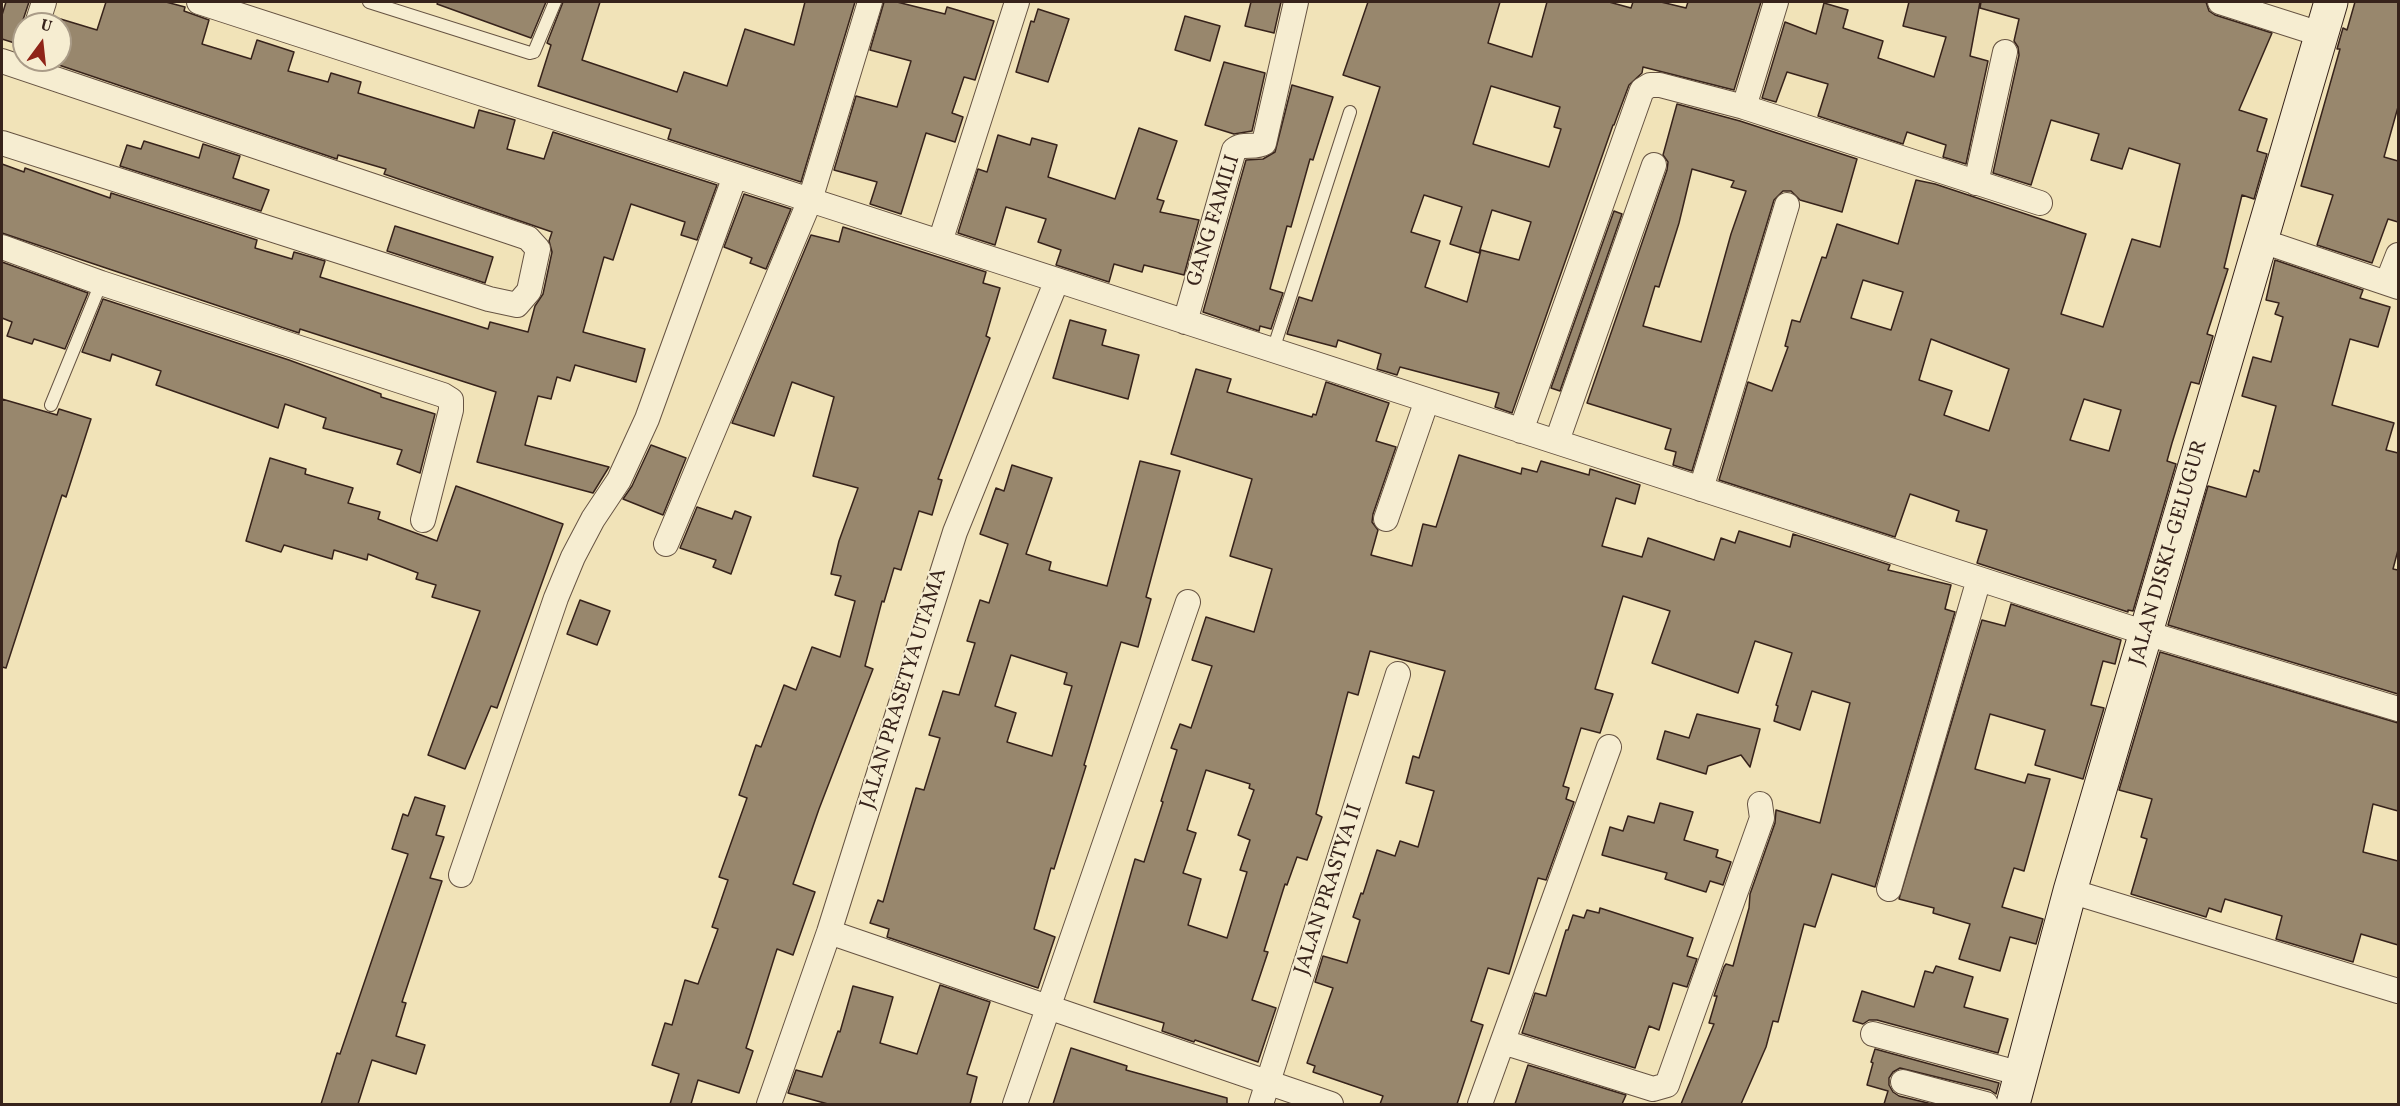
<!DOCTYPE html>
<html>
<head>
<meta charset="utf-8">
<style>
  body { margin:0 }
  #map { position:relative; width:2400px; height:1106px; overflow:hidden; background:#f1e3b8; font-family:Vollkorn,serif }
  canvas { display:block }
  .frame { position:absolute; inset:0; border:3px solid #37231b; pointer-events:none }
  .north { position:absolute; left:12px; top:12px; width:60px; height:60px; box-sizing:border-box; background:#f6edd1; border:2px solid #aa9c88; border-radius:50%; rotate:15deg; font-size:16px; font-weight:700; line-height:24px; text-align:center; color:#37231b }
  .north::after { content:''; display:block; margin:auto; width:21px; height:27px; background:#8f2418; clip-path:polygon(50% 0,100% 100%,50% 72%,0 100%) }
</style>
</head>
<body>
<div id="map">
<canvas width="2400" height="1106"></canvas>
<div class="frame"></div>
<div class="north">U</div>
</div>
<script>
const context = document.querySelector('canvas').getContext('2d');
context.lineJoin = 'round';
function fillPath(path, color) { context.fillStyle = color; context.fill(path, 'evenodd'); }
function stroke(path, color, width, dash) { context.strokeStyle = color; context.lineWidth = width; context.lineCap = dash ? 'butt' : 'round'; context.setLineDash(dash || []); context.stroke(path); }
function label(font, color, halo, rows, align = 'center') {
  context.font = font + ' Vollkorn,serif'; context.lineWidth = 4.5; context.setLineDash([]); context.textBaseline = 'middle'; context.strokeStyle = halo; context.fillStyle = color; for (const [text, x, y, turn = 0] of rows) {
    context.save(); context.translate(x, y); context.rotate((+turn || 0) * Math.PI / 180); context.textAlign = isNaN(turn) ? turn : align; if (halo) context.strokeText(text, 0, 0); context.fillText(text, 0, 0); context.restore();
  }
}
const building = new Path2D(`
  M6,2H29L23,20L24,46L2,39V15Z
  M106,2H166L185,7L184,11L209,20L202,44L251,59L257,40L294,52L288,71L328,82L331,73L361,82L358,93L474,128L479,110L515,120L507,149L544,159L553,132L717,185L697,240L681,235L685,222L631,204L613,260L604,257L583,332L645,349L636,382L575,365L570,381L557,377L551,399L538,396L525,445L609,467L593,493L477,462L496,392L300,329L299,333L2,233V164L24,172L25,168L110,198L111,193L257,240L255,248L292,259L294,252L325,261L320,277L488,329L490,322L528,332L535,306L543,294L552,252L549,241L552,232L384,174L386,169L338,155L337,159L44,60H60V24H52L54,17L97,30Z
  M438,2H546L531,38L437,4Z
  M563,2H600L582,60L677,92L684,72L727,86L745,29L794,45L805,2H855L801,182L668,139L671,129L538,86L551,45L547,43Z
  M884,2H897L945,14L947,7L994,21L975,80L964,77L952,113L963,117L955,142L926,133L901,214L870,204L877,182L834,170L856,96L897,107L911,61L870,50Z
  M1251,2H1281L1274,33L1245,26Z
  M1368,2H1500L1488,43L1532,57L1547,2H1609L1631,8L1633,2H1661L1686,8L1688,2H1761L1734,90L1643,67L1642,73L1629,85L1614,125H1613L1512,413L1495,407L1499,393L1400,367L1397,375L1377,369L1381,354L1338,340L1336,347L1287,334L1299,297L1312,301L1380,87L1343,75ZM1491,86L1560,107L1554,127L1561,129L1549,167L1473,144ZM1424,195L1462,207L1450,244L1479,253L1492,210L1531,222L1519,260L1481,250L1467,302L1425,287L1440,241L1411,232Z
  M1909,2H1980L1970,56L1988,61L1966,164L1943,157L1946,145L1907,132L1903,144L1818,116L1828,84L1787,72L1776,102L1762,98L1785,22L1816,34L1824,3L1848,10L1843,28L1883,41L1878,58L1934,77L1946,37L1903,26Z
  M1981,2H2206L2209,11L2215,15L2272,33L2239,110L2267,119L2257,151L2267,154L2254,199L2242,195L2224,268L2228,269L2207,334L2213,336L2199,384L2191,382L2172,443L2167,461L2176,464L2133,611L2128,610V612L1977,563L1987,530L1956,521L1959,511L1910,494L1895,537L1719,480L1748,382L1772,391L1788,347L1785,346L1792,320L1800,322L1822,257L1826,258L1837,224L1898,244L1916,180L1935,184L2086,234L2061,314L2103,327L2132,239L2160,247L2180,164L2129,148L2122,169L2091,160L2099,134L2051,120L2031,185L1993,173L2019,55L2018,47L2014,41L2019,19L1980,8ZM1863,280L1903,292L1891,330L1851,318ZM1931,339L2009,369L1989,431L1944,415L1952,391L1919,380ZM2084,399L2121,410L2109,451L2070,440Z
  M2355,2H2398V107L2384,157L2398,161V222L2388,219L2372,263L2317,245L2333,195L2301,186L2340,49H2337L2343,28L2347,30Z
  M1038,9L1069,19L1048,82L1016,72L1031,21L1034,22Z
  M1185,16L1220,26L1210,61L1175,50Z
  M1224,62L1265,73L1252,131L1234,134L1205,125Z
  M1292,85L1333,97L1313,160L1310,159L1291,227L1287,226L1270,289L1283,293L1271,329L1260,326L1259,331L1203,312L1246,160L1263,159L1275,152Z
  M1677,104L1740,121L1857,159L1842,212L1800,200L1791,191H1783L1774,200L1692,471L1673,465L1676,452L1665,449L1671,429L1587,403L1667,170L1668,162L1663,155ZM1692,169L1734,181L1731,187L1746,191L1731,234L1701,342L1643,326L1655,286L1659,287L1679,223Z
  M1139,128L1177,141L1157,199L1164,201L1160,212L1199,220L1184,275L1144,265L1142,272L1114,264L1109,282L1056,265L1061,250L1038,242L1046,219L1006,207L995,245L958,233L978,169L987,172L998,135L1030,145L1032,138L1057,145L1048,177L1115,199Z
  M144,141L199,158L203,144L240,156L233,178L269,190L261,211L120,166L127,145L141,149Z
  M744,194L791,209L766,269L750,263L752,258L724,247Z
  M1614,211L1622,214L1560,391L1551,388Z
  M395,226L493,257L485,283L387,251Z
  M843,227L986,272L983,283L1000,288L986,336L990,338L938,479L942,480L932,515L919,511L901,570L894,568L884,602L882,601L865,666L873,669L819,809L793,884L815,892L793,955L777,949L746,1048L753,1051L739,1093L698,1080L691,1104H670L679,1074L652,1065L665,1023L672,1025L685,980L698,984L718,929L712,927L728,880L719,877L747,798L739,795L756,745L761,747L784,685L796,690L812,647L840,657L855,601L835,595L841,576L831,574L839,541L858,488L813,476L834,397L792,382L774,436L732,423L811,235L839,242Z
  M2275,260L2363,290L2360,298L2390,307L2378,347L2350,339L2332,405L2394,423L2386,450L2398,453V550L2393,569L2398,570V694L2168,625L2208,486L2246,497L2254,470L2259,472L2276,406L2242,396L2253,357L2271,362L2283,317L2275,314L2279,303L2266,300Z
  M2,262L88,293L65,349L34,339L32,344L7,336L12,322L2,318Z
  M103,299L289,360L381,394V397L435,414L420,473L397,464L402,450L323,428L326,418L285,404L278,428L156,385L161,371L112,354L110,361L82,352Z
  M1070,320L1106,330L1102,345L1139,355L1128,399L1053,378Z
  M1196,369L1231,379L1227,392L1312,417L1313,414L1316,415L1326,382L1389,403L1376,441L1396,447L1373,514L1372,522L1378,530L1371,555L1412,566L1423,524L1436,527L1459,455L1521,474L1522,468L1537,472L1541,461L1589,475L1590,469L1640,485L1635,504L1616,498L1602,546L1642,557L1648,538L1714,560L1721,538L1735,543L1739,531L1790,547L1793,534L1890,565L1888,570L1951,585L1945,609L1955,612L1875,887L1832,874L1815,927L1804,924L1778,1022L1773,1021L1766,1047L1741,1104H1681L1714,1024L1709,1023L1717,996H1714L1724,967L1726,964L1733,966L1749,908L1750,894L1775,823L1776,810L1820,823L1850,703L1812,691L1800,730L1774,721L1778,706L1776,705L1792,653L1755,641L1738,693L1652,663L1670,611L1623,596L1595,689L1613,694L1600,733L1581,728L1563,786L1569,788L1566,799L1574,802L1546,880L1538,878L1509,974L1488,968L1471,1021L1483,1025L1457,1104H1380L1383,1096L1313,1072L1315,1066L1307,1063L1333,988L1315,982L1323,956L1347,963L1360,920L1353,917L1361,893L1363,894L1377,850L1395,856L1400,841L1418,847L1434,791L1406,783L1413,756L1419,758L1445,671L1370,651L1358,695L1348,692L1316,814L1322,817L1307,860L1297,857L1287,885L1285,884L1264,951L1268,952L1252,1000L1276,1008L1258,1062L1195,1040L1194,1042L1162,1031L1164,1023L1094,1002L1135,859L1144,862L1163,802L1161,801L1177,750L1171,748L1180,724L1191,728L1212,666L1192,660L1206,617L1254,632L1272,569L1230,556L1252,479L1171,454ZM1206,770L1250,784L1249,788L1254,790L1238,835L1250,840L1240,870L1247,872L1227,938L1188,925L1201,879L1183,873L1196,833L1187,830Z
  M2,399L57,415L59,409L91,419L66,497L62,495L6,668L2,667Z
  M651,445L686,458L663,515L623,499L632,486Z
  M270,458L306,469L305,474L353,488L348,503L380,512L378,519L437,541L456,486L563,524L497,708L491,706L465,769L428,755L480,611L432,597L436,585L416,579L418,573L368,554L367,560L334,550L332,559L284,545L281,552L246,541Z
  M1140,461L1180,471L1146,597L1151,599L1138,647L1121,642L1084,765L1086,766L1054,869L1051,868L1034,929L1055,937L1038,988L887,937L889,929L870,923L878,900L883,902L916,788L924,790L940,738L929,735L943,691L959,695L975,643L967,641L980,600L989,603L1008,544L980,534L996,488L1004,491L1012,465L1052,478L1026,554L1051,562L1049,570L1107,586ZM1011,655L1067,673L1064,684L1072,686L1052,756L1007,742L1016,713L995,706Z
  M697,507L732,519L735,511L751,517L731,574L713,567L716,560L680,548Z
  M580,600L610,611L597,645L567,634Z
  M2011,604L2121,640L2115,664L2103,661L2091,705L2104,708L2083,779L2035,765L2045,730L1990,714L1975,769L2025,783L2028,774L2050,779L2024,871L2014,868L2002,907L2043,919L2036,944L2010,937L2000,971L1959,959L1970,924L1933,913L1934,908L1899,899L1982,620L2005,626Z
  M2160,652L2398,723V811L2373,804L2363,852L2398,861V945L2361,934L2353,962L2276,939L2282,916L2225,899L2221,912L2209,908L2206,917L2131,894L2147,839L2141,837L2152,799L2119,790Z
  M1697,714L1760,729L1750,767L1741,755L1708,766L1706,774L1657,759L1665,731L1689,738Z
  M415,797L445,806L436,835L444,837L430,878L442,881L402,1002L406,1003L396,1036L425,1045L416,1074L372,1060L358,1104H321L337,1053L340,1054L408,854L392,849L403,814L408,816Z
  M1660,803L1693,812L1684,840L1718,850L1716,857L1731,862L1723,885L1710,881L1706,892L1665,879L1667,873L1602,855L1610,827L1623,831L1628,816L1654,823Z
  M1600,908L1693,938L1687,956L1697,959L1687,987L1673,983L1659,1030L1649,1026L1635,1068L1522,1033L1535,993L1546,996L1566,930H1568L1573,915L1584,918L1587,910L1599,913Z
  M1936,966L1973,977L1964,1007L2008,1019L1998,1053L1877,1020H1869L1863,1024L1853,1021L1862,991L1914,1007L1925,971L1933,973Z
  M940,985L990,1002L967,1074L977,1077L970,1104H828L788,1093L796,1070L822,1077L838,1031L840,1032L853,986L893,997L880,1043L917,1054Z
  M1071,1048L1127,1066L1126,1070L1227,1098V1104H1053Z
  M1875,1049L1999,1083L1996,1094L1990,1090L1900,1068L1893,1072L1889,1078V1085L1893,1092L1899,1096L1932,1104H1884L1888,1091L1867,1085L1873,1063L1871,1062Z
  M1528,1065L1626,1095L1622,1104H1515Z`);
fillPath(building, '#98876d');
stroke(building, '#37231b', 1.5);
const service = new Path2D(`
  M369,2L530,53L534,52L555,2
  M1273,350L1350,112
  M51,405L101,283`);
const minor = new Path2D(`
  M199,2L2146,633L2398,709
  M2220,2L2320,34
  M37,24L44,2
  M2,61L528,238L538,249L529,291L517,305L489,299L2,143
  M1744,107L1776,2
  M1976,183L2005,52
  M2262,241L2398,287
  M940,242L1017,2
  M2,247L101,283L443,395L451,400V410L423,520
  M2387,283L2398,255
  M1185,322L1234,150C1243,142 1254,149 1264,143L1296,2
  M1521,431L1642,90L1650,85H1660L1744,107L2040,203
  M1557,441L1654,165
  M1701,489L1787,205
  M1386,519L1427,400
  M666,544L810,200L870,2
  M461,875L556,598L573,557L593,519L619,480L647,419L735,176
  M1889,889L1979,579
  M2070,891L2398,991
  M829,932L1331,1104
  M1873,1034L2022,1074
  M1503,1042L1653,1089L1667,1085L1762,818L1760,804
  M1903,1082L1986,1104
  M769,1104L829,932L955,532L1057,280
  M1015,1104L1188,602
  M1261,1104L1398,674
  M1480,1104L1609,747`);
const secondary = new Path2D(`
  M2013,1104L2070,891L2331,2`);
stroke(service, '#665342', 14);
stroke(minor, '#665342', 26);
stroke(secondary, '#37231b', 35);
stroke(service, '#f6edd1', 12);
stroke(minor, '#f6edd1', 24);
stroke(secondary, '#f6edd1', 33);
label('21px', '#37231b', '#f6edd1', [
  ["GANG FAMILI",1215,221,-73],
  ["JALAN DISKI–GELUGUR",2170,553,-74],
  ["JALAN PRASETYA UTAMA",905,689,-73],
  ["JALAN PRASTYA II",1330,890,-72]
]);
</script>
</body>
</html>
